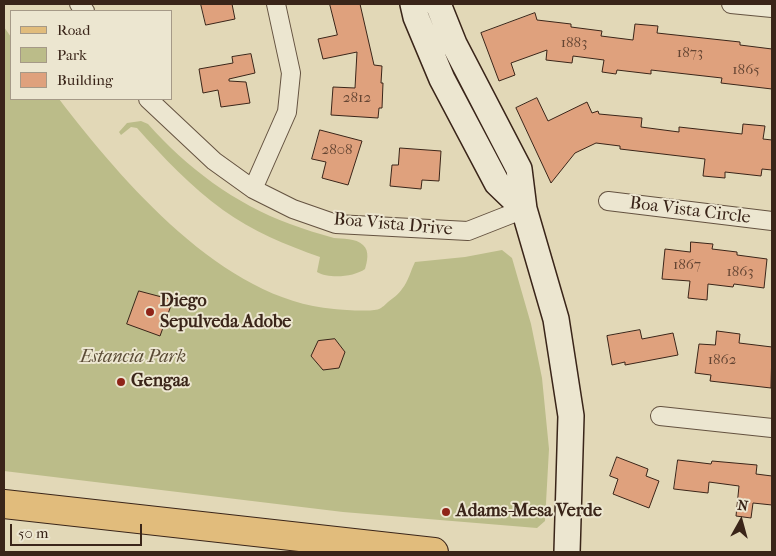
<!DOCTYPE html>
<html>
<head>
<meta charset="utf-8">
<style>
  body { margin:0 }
  #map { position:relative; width:776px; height:556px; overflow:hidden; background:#e2d8b7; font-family:"IM FELL French Canon",serif }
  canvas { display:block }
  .frame { position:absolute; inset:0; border:5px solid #3a2519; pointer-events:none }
  .legend { position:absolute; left:10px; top:10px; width:162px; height:90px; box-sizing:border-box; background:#ece6d0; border:1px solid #a59987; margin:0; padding:6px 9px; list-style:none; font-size:15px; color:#3a2519 }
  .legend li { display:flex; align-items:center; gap:10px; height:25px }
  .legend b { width:25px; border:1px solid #a59987 }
  .north { position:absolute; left:716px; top:496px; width:50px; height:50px; -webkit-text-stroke:4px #ece6d0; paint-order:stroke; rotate:7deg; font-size:14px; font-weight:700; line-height:20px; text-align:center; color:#3a2519 }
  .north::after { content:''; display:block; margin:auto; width:18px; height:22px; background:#3a2519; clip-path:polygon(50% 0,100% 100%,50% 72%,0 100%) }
  .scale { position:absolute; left:10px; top:524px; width:132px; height:22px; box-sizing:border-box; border:2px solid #3a2519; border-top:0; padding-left:6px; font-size:15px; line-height:18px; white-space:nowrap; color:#3a2519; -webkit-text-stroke:4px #ece6d0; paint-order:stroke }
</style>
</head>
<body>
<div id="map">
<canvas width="776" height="556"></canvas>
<div class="frame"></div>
<ul class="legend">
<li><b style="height:6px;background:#e1bc7c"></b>Road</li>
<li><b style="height:14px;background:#bbbc89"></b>Park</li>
<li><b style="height:14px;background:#dfa17d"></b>Building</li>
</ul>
<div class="north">N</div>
<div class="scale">50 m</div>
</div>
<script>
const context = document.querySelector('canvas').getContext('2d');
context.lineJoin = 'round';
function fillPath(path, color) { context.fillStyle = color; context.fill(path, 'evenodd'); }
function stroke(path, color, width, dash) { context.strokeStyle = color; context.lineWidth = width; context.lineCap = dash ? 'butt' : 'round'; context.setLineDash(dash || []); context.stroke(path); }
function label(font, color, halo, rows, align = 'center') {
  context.font = font + ' "IM FELL French Canon",serif'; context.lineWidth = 4; context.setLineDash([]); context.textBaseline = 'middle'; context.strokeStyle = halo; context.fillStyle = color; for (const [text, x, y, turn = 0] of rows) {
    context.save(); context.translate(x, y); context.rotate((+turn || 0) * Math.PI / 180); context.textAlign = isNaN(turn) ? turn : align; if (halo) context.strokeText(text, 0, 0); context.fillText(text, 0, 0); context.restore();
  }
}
fillPath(new Path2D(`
  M4,27L11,37V99H59C123,182 223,300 334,309C344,310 371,312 379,309C382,308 386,304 388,302C393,298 399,294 402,289C408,282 411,270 415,262L465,257L502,250L512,258L531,324L542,378L549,449L545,521L537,528L343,512L4,471Z
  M141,121L148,124C186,167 235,204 290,224C304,229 319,234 334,238C342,239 356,238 363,245C370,251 367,262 365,269C354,277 329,279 317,272L320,257C286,245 252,231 223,210C191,187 163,157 137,128L131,127L121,135L119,132L127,123Z`), '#bbbc89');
const building = new Path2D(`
  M201,4H232L235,19L206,25Z
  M330,4H360L374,65L382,66L381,83H383L382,108H379L378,118L331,115L333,87L355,88L357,52L323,59L318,39L337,35Z
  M535,13L537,20L571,24V27L602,31L601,36L633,40L635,24L658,26L657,33L740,42V45L772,49V89L721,83L722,78L651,70V74L617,70L616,74L602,72L604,60L573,56L572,63L546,60L547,50L511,63L515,75L499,81L481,33Z
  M251,54L255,73L229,79V81L246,82L250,103L221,107L218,90L203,93L199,69L233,63L232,57Z
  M537,98L548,121L587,102L592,113L598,111L599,114L642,118L641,127L679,132V127L742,134L743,124L765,126L763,139L772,140V170L762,169L761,176L725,172V178L703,176L705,159L620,149V146L596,143L575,153L551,183L516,108Z
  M320,130L362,141L348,185L322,178L326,162L312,159Z
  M400,148L441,151L439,181L422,180L421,189L390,186L392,165H398Z
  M691,242L713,244L712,249L737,252V255L767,259L764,288L734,284L733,287L708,284L707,300L688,298L690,281L662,279L665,249L690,252Z
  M139,291L173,300L160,336L127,324Z
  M640,330L642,339L673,333L678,355L625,365V362L612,365L607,336Z
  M717,331L740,334L739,343L772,347L771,388L710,381L711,375L695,373L699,344L715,345Z
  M335,339L345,352L339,368L323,370L311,356L318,341Z
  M617,457L648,469L646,476L659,481L649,508L613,494L618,479L610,476Z
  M678,460L711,464L712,461L757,465L756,474L772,476V505L753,503L751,518L736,516L739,486L709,482L708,493L674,489Z`);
fillPath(building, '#dfa17d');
stroke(building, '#3a2519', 1);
const street = new Path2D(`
  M79,4L85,11
  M731,4L772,8
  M148,99L214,161L253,189L293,209L336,224L468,231L524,209
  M253,189L287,112L291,73L276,4
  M608,201L772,221
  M660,416L772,428`);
const secondary = new Path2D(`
  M413,4L416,17L442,79L497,183L524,209
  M438,4L454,44L519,169L524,209L556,319L571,416L567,552`);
const primary = new Path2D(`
  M4,504L434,552`);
stroke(street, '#645240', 20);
stroke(secondary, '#3a2519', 28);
stroke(primary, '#3a2519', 30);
stroke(street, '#ece6d0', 18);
stroke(secondary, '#ece6d0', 25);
stroke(primary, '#e1bc7c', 28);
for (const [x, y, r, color] of [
  [150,312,5,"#8f2418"],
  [121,382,5,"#8f2418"],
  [446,512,5,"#8f2418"]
]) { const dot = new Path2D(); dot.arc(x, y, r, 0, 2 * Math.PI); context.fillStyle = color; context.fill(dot); stroke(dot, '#ece6d0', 2); }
label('15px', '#634432', null, [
  ["1883",574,43],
  ["1873",690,53],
  ["1865",746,70],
  ["2812",357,98],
  ["2808",337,150],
  ["1867",687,265],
  ["1863",740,272],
  ["1862",722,360]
]);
label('18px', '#3a2519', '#ece6d0', [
  ["Boa Vista Circle",690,211,7],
  ["Boa Vista Drive",393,225,5]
]);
label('bold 18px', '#3a2519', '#ece6d0', [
  ["Diego",160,302],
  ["Sepulveda Adobe",160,323],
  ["Gengaa",131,382],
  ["Adams-Mesa Verde",456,512]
], 'left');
label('italic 18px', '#5a4b35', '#ece6d0', [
  ["Estancia Park",133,358]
]);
</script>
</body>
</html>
